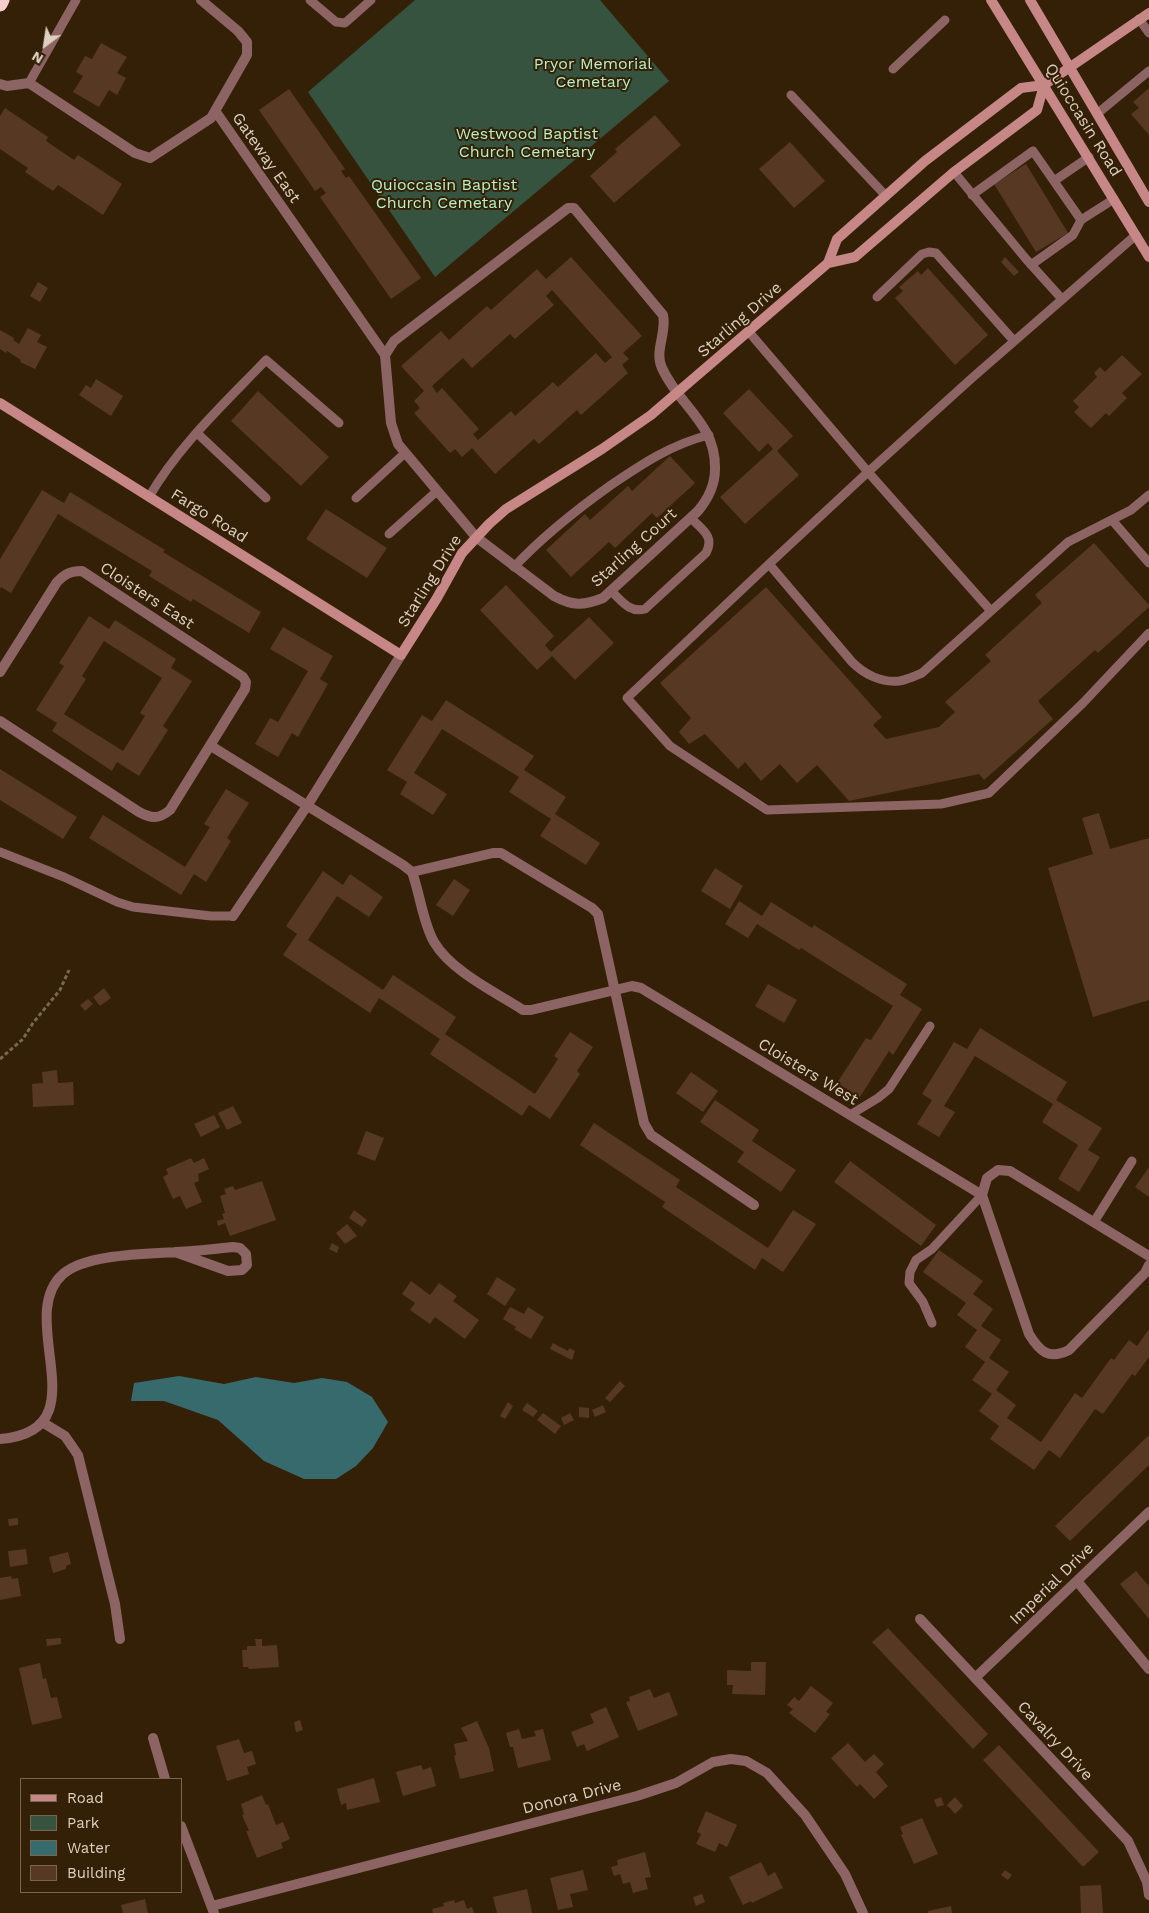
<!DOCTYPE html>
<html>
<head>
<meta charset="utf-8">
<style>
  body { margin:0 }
  #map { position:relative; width:1149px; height:1913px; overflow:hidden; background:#342006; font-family:"Work Sans",sans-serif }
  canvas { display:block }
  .legend { position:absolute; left:20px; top:1778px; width:162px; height:115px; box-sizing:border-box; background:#342006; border:1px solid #786651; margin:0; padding:6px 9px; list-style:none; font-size:15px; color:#ddd0c1 }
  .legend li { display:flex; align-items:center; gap:10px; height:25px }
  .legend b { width:25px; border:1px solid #786651 }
  .north { position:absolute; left:20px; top:20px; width:50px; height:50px; -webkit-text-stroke:4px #342006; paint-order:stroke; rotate:211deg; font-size:14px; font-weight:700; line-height:20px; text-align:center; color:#ddd0c1 }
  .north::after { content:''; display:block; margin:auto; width:18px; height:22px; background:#ddd0c1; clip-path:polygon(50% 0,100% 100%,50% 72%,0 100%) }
</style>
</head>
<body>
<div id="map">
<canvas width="1149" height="1913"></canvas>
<ul class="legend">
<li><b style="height:6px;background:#c68786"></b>Road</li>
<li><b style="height:14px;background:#35533e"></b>Park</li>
<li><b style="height:14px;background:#376a6d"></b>Water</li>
<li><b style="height:14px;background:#573823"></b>Building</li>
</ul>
<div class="north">N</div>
</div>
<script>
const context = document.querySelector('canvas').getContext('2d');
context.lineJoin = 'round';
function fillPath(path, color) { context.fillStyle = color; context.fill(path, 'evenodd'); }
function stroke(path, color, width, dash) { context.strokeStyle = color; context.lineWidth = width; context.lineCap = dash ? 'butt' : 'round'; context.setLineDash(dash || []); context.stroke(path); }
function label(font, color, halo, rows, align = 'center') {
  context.font = font + ' "Work Sans",sans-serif'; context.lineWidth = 4; context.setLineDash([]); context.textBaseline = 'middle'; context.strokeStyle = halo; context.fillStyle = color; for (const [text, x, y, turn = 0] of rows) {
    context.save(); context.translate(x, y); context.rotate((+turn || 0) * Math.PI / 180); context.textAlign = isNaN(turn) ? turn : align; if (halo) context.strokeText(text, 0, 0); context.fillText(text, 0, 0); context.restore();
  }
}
fillPath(new Path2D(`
  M415,0H600L669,81L435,277L308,92Z`), '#35533e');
fillPath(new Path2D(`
  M179,1376L224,1384L256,1377L294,1383L322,1378L347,1382L372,1397L388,1422L373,1448L356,1466L336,1479H304L264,1461L218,1420L164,1401H131L134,1383Z`), '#376a6d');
fillPath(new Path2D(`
  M101,43L127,57L117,73L126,78L117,95L109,90L99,107L73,92L83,76L76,72L85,56L92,59Z
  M1149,88V135L1131,114L1139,108L1133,102Z
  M289,89L345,169L341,171L346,178L349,176L421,278L391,299L320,197L326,193L321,187L315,191L259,110Z
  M5,108L48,137L46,141L74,160L78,155L122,184L103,215L58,185L53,191L25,172L28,168L0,149V116Z
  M655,115L681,145L614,203L590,176L617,152L615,149Z
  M790,142L825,181L794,208L759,169Z
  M1026,164L1068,233L1036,252L994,184Z
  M571,257L642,336L623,353L629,359L622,365L628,373L581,415L577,410L539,444L534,439L495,474L472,448L462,457L455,449L450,453L414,413L420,408L414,401L424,391L401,366L441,331L449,340L487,306L491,310L537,269L546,279ZM552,290L612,357L605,363L596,353L558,387L553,382L515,416L511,411L478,440L473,434L479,429L442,388L437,393L432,386L463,358L472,368L510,334L515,339L554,305L546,296Z
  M1005,257L1019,272L1014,276L1001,262Z
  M928,268L988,335L955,365L895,298L903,291L899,287L918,271L921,275Z
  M38,282L48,288L40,302L30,296Z
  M28,328L41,335L37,342L47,347L35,369L20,362L21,360L7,351L6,353L0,349V330L14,338L13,340L19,344Z
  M1122,355L1142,374L1122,393L1127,398L1109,416L1106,413L1091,428L1074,412L1079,407L1073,401L1097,377L1094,373L1100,367L1105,372Z
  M96,379L123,396L111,416L79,395L86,385L91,388Z
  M749,389L793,436L777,451L799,475L745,524L720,497L773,449L768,443L759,452L723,413Z
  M258,391L329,457L301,486L231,421Z
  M670,456L695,483L657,518L652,513L615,548L609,542L571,577L546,550L585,514L590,520L628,486L632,491Z
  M42,490L64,503L70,492L165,550L163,552L261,612L249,633L193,599L191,602L149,576L152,571L58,514L11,593L1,587L0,589V559Z
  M326,509L387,548L367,578L306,539Z
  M1094,543L1149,605V607L1098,653L1095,650L1038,701L1053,719L984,780L979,774L849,801L817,765L797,783L780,764L761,781L745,762L738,769L705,734L689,744L679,732L691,718L660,683L766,587L882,717L873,725L886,739L939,727L955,712L945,702L991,661L985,655L1042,603L1035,595Z
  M506,585L554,636L545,645L551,652L589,617L614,643L575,680L552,656L537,670L480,610Z
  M89,616L109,629L115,620L176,659L171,668L192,681L163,726L168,730L139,776L117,762L112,771L52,731L57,723L36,710L64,666L59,663ZM104,641L162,678L140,713L145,716L123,751L64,714L86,679L82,676Z
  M283,627L333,656L320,679L328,684L298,737L292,733L278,757L255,744L270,718L278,722L308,671L270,649Z
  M446,700L534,756L524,770L566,797L555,814L600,843L586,865L540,836L551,819L509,792L519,777L442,729L414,773L447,794L433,815L400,794L407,782L387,770L422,715L432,721Z
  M0,769L77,817L63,839L0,800Z
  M226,789L249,803L227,838L231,841L206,882L194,874L181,895L89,838L103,815L185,867L210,827L204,824Z
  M1099,813L1110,849L1149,838V1000L1093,1017L1048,868L1093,854L1082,818Z
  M715,868L743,886L730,909L701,891Z
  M323,871L343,885L350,874L383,897L369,917L337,896L308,940L383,990L393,975L456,1017L445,1034L535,1094L558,1059L554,1056L570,1032L593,1047L577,1071L580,1074L550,1119L529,1105L522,1116L430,1054L440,1039L379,998L370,1013L283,955L297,934L286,926Z
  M454,879L470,890L453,916L436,905Z
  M739,901L762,916L771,902L812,928L814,925L907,984L900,995L922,1009L893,1055L889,1051L860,1097L837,1083L866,1038L871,1040L893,1006L801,948L799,950L757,924L748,938L725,924Z
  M768,984L797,1000L784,1023L755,1006Z
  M104,988L111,998L100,1006L93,997Z
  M88,999L93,1004L85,1011L80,1005Z
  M980,1028L1067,1082L1056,1100L1102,1128L1088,1150L1100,1157L1079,1192L1058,1179L1078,1145L1042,1122L1053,1104L975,1056L944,1106L955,1112L939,1137L917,1124L932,1100L922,1094L954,1042L967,1049Z
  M57,1070L58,1083L73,1082L74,1105L33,1107L32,1084L43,1083L42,1072Z
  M691,1072L718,1091L703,1112L676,1093Z
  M715,1100L759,1130L752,1141L796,1170L781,1192L737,1162L744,1152L700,1122Z
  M233,1106L242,1123L227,1130L218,1113Z
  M214,1115L220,1127L201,1137L194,1124Z
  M594,1123L680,1180L676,1187L768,1248L793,1210L816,1224L783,1272L762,1258L755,1270L662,1207L665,1202L580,1145Z
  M366,1131L384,1138L375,1161L357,1154Z
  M191,1158L194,1163L204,1158L209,1169L198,1174L199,1181L194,1183L202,1202L186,1209L180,1196L173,1199L163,1177L168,1174L166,1169Z
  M850,1161L936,1225L921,1246L834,1182Z
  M1149,1167V1197L1135,1187Z
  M262,1181L276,1220L230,1236L225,1223L218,1226L217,1221L224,1219L222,1214L225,1213L220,1196L226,1194L224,1189L233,1186L235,1190Z
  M354,1210L367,1220L362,1227L349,1218Z
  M347,1224L357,1236L345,1244L336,1233Z
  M332,1243L339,1247L337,1253L329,1249Z
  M939,1250L983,1281L973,1294L993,1309L981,1326L1001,1340L989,1358L1009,1372L996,1390L1016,1405L1007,1418L1041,1442L1075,1393L1082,1398L1111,1358L1114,1360L1129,1340L1137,1346L1149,1329V1357L1135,1376L1132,1374L1103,1414L1095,1409L1060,1458L1049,1450L1034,1470L990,1439L999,1426L979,1411L992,1394L972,1380L985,1362L965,1347L977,1330L957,1315L966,1303L923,1272Z
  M497,1277L516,1289L505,1306L487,1294Z
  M411,1281L430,1295L439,1283L457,1296L453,1301L479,1320L465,1339L435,1317L430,1324L410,1310L415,1303L402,1294Z
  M510,1307L524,1314L528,1307L544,1317L531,1339L514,1329L516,1327L503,1319Z
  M553,1343L568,1351L569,1348L575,1351L572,1360L550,1349Z
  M620,1381L625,1386L610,1402L605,1398Z
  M508,1402L513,1406L505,1419L500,1416Z
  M527,1403L538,1411L533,1417L522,1410Z
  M603,1405L606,1412L595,1417L592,1410Z
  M579,1407L589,1408V1418L579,1417Z
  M543,1413L561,1426L555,1434L537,1420Z
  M570,1413L574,1420L564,1425L561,1418Z
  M1149,1435V1465L1070,1541L1055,1526Z
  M18,1518V1525L9,1526L8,1519Z
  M26,1549L28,1564L10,1567L8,1551Z
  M68,1552L71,1564L66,1566V1569L53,1573L49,1557Z
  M1136,1571L1149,1586V1619L1120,1584Z
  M11,1576L12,1579L18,1578L21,1596L0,1600V1578Z
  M888,1628L988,1734L973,1749L872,1642Z
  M61,1638V1644L47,1646L46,1639Z
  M255,1639H262V1646L277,1645L279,1667L249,1669L248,1667H243L242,1650H247V1646H256Z
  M751,1662H766L765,1695L732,1694L733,1685H727V1670L751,1671Z
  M40,1663L43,1679L46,1678L51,1698L57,1697L62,1718L32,1725L19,1668Z
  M811,1686L833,1703L826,1712L830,1714L815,1733L789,1713L793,1709L787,1705L794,1697L799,1701Z
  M650,1689L654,1698L669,1692L678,1715L638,1731L626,1702L630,1701L629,1697Z
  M606,1707L619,1737L587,1751L584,1744L577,1747L571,1732L594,1723L590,1714Z
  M300,1720L303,1730L296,1732L294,1722Z
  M477,1721L489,1748L494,1771L460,1779L454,1756L456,1755L454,1744L468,1741L461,1728Z
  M519,1729L522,1739L536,1736L534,1731L543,1729L551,1760L518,1768L513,1747H510L506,1733Z
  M239,1739L244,1753L252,1751L256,1764L247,1767L249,1774L227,1781L216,1746Z
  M848,1743L865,1762L874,1754L884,1764L876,1772L888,1786L874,1799L860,1784L857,1787L831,1758Z
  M999,1745L1099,1852L1083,1867L983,1760Z
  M421,1765L423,1770L431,1767L436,1786L403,1796L396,1772Z
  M374,1778L380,1802L347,1810L346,1803L341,1805L337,1789Z
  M262,1795L266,1805L268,1804L276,1825L283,1822L290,1839L281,1843L283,1848L257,1858L246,1831H249L242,1815L244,1814L241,1804Z
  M941,1797L944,1805L937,1807L934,1800Z
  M955,1797L963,1806L955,1814L947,1805Z
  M706,1811L737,1825L727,1847L719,1843L715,1852L696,1844L701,1834L697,1832Z
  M922,1818L938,1854L914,1864L901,1835L903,1834L900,1827Z
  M645,1852L651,1877L645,1878L648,1889L633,1893L630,1882L623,1884L620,1874L614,1876L611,1867L618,1865L617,1860Z
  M761,1862L768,1876L775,1872L783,1888L752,1903L751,1901L743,1905L729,1877Z
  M583,1870L588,1890L570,1894L573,1907L558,1910L550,1878Z
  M1005,1870L1012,1875L1008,1880L1001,1875Z
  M1101,1885L1103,1913H1081L1080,1886Z
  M527,1889L532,1913H497L493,1897Z
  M702,1894L705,1902L696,1906L693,1897Z
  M145,1899L148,1913H123L121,1905Z
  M454,1900L455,1903L464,1900L467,1909L472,1907L474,1913H433L432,1909L444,1906L443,1903Z
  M951,1906L952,1913H928V1911Z`), '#573823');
stroke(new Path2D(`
  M0,1059L23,1039L33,1023L60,990L69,970`), '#786751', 3, [4, 2.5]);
stroke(new Path2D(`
  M310,0L336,22L345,23L371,0
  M1139,19L1149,33
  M893,69L945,20
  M29,83L76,0
  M791,95L886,196
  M1098,113L1149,71
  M954,172L1026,259L1062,299
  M1054,181L1089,157
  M972,195L1033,151L1081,220L1073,235L1031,265
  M1081,220L1114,199
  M877,297L922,254L929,252L936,253L1014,341
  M749,332L868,472L769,564L852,662C864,674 881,683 899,681C906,680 915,676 922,673L1068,542L1131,510L1149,495
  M197,433L266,498
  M149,497C179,445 225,403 266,360L339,423
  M356,498L405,453
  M1112,520L1149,563
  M389,534L437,491
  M769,564L627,698L670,746L767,810L941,804L989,793L1083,703L1149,633
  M514,567C543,536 576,510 611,485C642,464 672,444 709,435
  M611,591C622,601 629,613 645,609L706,553C715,536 702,530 691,518
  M991,611L868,472L972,378L1136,235
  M0,852L64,877L117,902L133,907L211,916H233
  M850,1115L878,1098L889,1089L930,1026
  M1094,1222L1132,1161
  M932,1323L923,1302L909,1283L910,1272L916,1260L932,1249L982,1195`), '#8b6463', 9);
stroke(new Path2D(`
  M0,84L7,86L29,83L135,153L150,158L211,118L247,55V42L238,31L201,0
  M216,112L385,355
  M568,208H574L663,315C667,333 654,351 662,368C679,406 716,423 715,469C715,485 708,499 698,511L603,598C583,606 573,606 554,596L476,537L398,444L391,423L385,355L394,341Z
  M0,672L57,582C65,574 70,571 82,571L243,677L246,682L245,689L170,810C159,819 152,819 139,812L0,721
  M211,746L403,865L412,872C420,894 423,923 434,942C451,971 495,992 523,1010H531L632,986L641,988L982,1195
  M412,872L493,853H501L592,908L598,914L644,1123L651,1135L754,1205
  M233,916L307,806L401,655
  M1149,1256L1010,1171L998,1170L987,1178L982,1195L1029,1334C1040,1352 1049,1360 1069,1350L1145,1273L1149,1265
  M42,1422L65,1436L78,1455L115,1604L120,1639
  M0,1439C103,1431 13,1318 63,1274C86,1254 146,1254 177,1252C196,1251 215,1249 233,1247L240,1248L246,1254L247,1265L242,1270L228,1271L175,1252
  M1077,1581L1149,1669
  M920,1619L1128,1841L1147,1882L1149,1895
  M975,1678L1149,1512
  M153,1738L165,1779
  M181,1826L214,1913
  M212,1906L637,1796L676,1783L713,1762L731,1759L746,1761L767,1773L805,1815L845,1874L863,1913`), '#8b6463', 10);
stroke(new Path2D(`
  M991,0L1149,257
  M1030,0L1149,202
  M828,263L837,239L925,161L1021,88L1044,85L1149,13
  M0,403L401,655L437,598L462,553L489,524L506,509L602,449L651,415L828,263L855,257L954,172L1037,110L1044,85`), '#c68786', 10);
stroke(new Path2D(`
  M0,4L2,0`), '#f7cecd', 15);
label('16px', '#b5f1c7', '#342006', [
  ["Pryor Memorial",593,64],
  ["Cemetary",593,82],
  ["Westwood Baptist",527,134],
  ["Church Cemetary",527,152],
  ["Quioccasin Baptist",444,185],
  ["Church Cemetary",444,203]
]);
label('16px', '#ddd0c1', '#342006', [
  ["Quioccasin Road",1083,120,58],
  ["Gateway East",266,158,55],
  ["Starling Drive",740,320,-41],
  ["Fargo Road",209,516,32],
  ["Starling Court",634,548,-42],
  ["Starling Drive",430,581,-58],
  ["Cloisters East",147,596,33],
  ["Cloisters West",808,1072,31],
  ["Imperial Drive",1052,1584,-44],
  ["Cavalry Drive",1055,1741,47],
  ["Donora Drive",572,1797,-14]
]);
</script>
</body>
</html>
